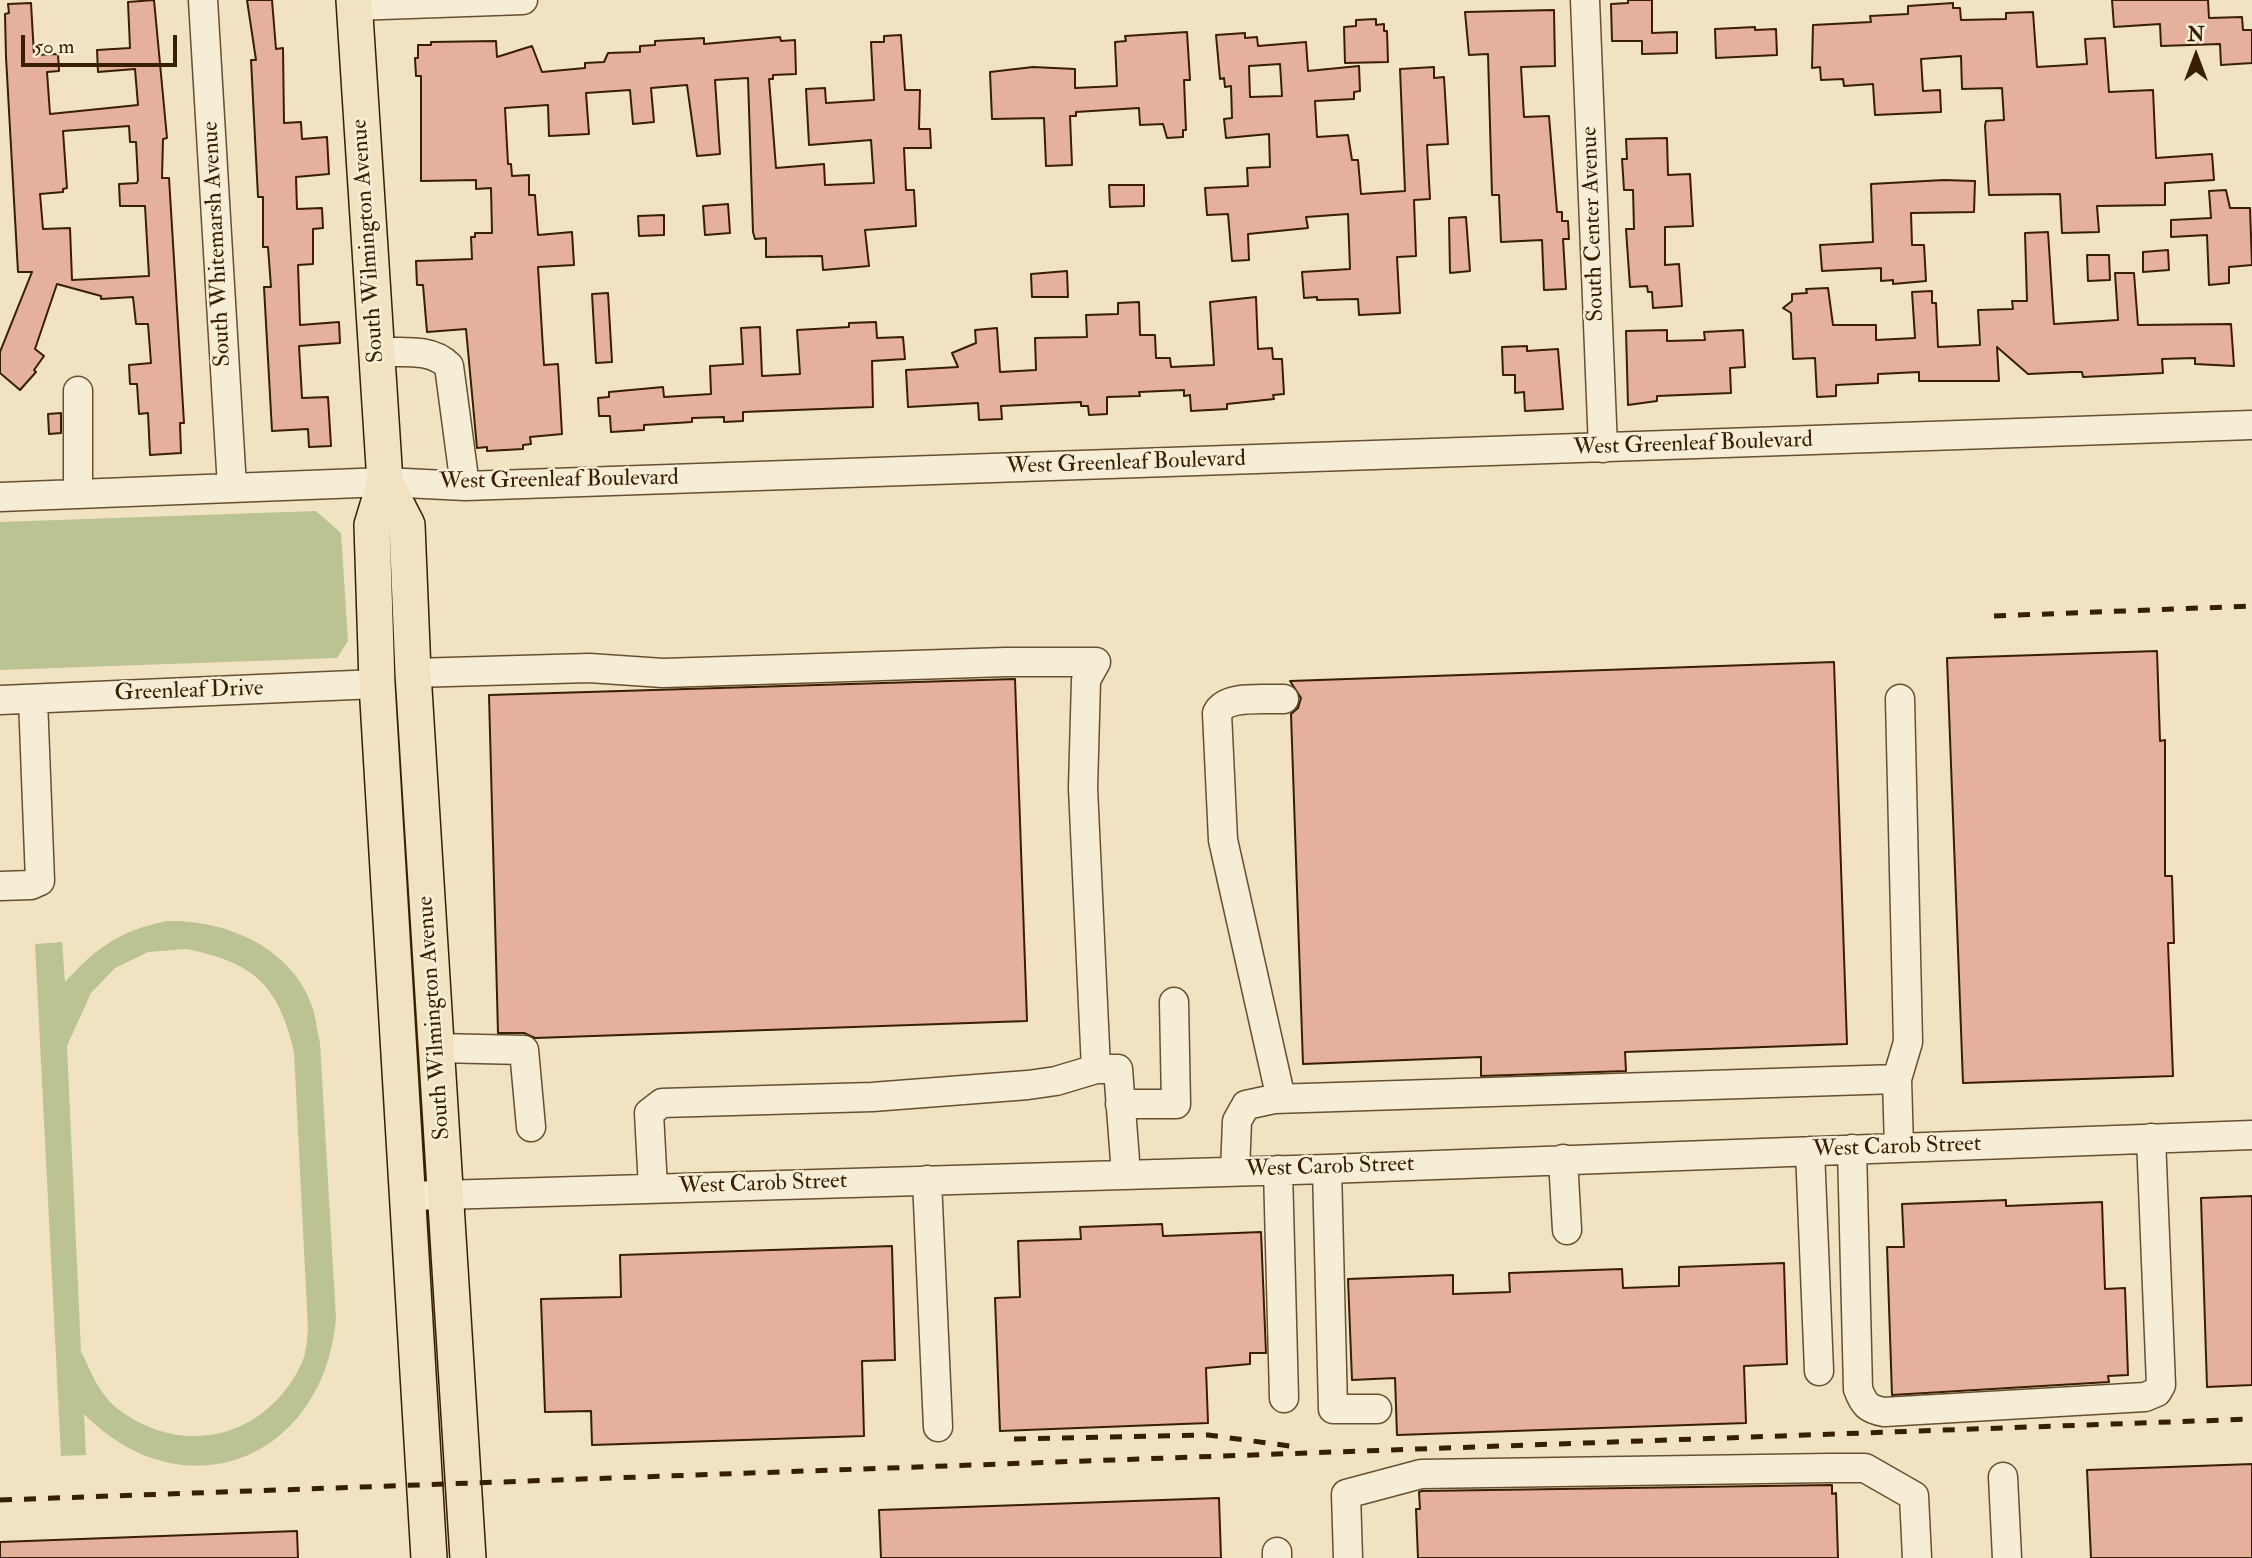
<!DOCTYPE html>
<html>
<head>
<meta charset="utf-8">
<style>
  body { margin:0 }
  #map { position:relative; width:2252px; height:1558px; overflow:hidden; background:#f1e3c1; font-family:"IM FELL Double Pica",serif }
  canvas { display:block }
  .north { position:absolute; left:2161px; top:21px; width:70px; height:70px; -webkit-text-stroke:5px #f6edd7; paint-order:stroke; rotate:0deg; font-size:19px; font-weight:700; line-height:28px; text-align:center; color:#371f00 }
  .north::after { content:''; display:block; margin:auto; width:24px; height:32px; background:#371f00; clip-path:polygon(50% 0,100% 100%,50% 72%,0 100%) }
  .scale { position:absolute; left:21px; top:35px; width:156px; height:32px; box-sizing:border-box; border:4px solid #371f00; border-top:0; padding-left:9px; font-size:21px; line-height:24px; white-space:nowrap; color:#371f00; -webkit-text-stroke:5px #f6edd7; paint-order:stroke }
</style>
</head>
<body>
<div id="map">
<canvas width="2252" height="1558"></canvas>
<div class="north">N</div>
<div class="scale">50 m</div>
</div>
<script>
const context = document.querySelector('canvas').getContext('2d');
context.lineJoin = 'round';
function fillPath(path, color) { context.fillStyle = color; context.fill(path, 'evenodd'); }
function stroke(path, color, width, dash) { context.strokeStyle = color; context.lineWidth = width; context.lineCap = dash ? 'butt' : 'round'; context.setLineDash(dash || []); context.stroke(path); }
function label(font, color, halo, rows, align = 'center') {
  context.font = font + ' "IM FELL Double Pica",serif'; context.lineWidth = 5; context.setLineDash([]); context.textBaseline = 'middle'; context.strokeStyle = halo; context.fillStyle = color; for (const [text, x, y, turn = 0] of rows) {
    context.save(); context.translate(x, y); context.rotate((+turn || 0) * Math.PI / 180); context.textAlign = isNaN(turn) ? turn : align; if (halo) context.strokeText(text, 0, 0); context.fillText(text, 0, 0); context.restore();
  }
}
fillPath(new Path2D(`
  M316,511L341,533L348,641L337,658L0,670V522Z
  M167,921C225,920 291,946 312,1006C316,1018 317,1031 320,1043L336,1319C323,1460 184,1515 84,1414L86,1455L61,1456L35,944L62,942L65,982C97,947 119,931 167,921ZM186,949C253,962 279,985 294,1052L308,1329C307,1340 306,1355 301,1365C266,1436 187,1458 122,1412C101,1398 91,1373 81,1351L67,1046L91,993L115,968L148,952Z`), '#bbc392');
const building = new Path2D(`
  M154,0L167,138L163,139L162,178H169L184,423H180L181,453L150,455L148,413L139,414L137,384H130L129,365L151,363L148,324H136L133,297L101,299V296L57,284L35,349L44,356L34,370L36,372L20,390L0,373V352L32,272H18L6,57L5,14L9,13L8,4L31,3L34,55L58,54L59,71L47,72L50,114L138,105L135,69L98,72L97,50L130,48L128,2ZM129,126L130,142H136L138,180L137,183L119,184L120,206H145L149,276L72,280L70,228L43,229L40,194L63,192V189L67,188L63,131Z
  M247,0H272L276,49L283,48L284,123L301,122L302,139L327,137L329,174L296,177L297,209L322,208L323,228L313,229V264L298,265L300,325L339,322L340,343L299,346L302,398L328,397L331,446L309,447L308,429L272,431L264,287H271L268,247H263V197H258L251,60H256Z
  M1628,0H1652V33L1677,32V53L1642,54V41H1612L1611,4L1628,3Z
  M2112,0H2208L2209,18L2242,17L2243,30H2252V63L2221,65L2220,44L2161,46L2160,24L2114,27Z
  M1953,3V8H1960L1961,20L2006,19V13L2033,12L2037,67L2087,64L2085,39L2105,38L2109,92L2153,90L2156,158L2212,154L2214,180L2165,183V205L2097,206L2099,232L2062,233L2060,194L1989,195L1985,126L1986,121L2004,120L2002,88L1962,89L1961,56L1921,59L1923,91L1940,90L1941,112L1875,115L1873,84L1844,86L1843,79L1821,80L1820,67L1812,68L1813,25L1871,22L1870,16L1908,14V6Z
  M1554,10L1555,66L1521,67L1524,117L1549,116L1557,212H1562V221H1568L1569,239H1563L1566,289L1544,290L1542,240L1501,242L1499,195H1492L1488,54L1469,55L1465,12Z
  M1376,19V25L1384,24V31H1387L1388,62L1345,63L1344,27L1356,26V20Z
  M1755,27V30L1776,29L1777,55L1716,58L1715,29Z
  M1187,32L1190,80H1184L1186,130H1183V137L1167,138L1163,124L1140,125L1139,108L1076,112V116H1070L1072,165L1046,166L1044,118L992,119L990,72L1033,67L1075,69V88L1117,86L1115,42L1126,41L1125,36Z
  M1245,33V38L1257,37L1258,46L1306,42L1308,71L1359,66L1360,91L1354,92V99L1315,101L1317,137L1348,135L1352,160H1358L1361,194L1405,191L1400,69L1434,67V78L1444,77L1448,144L1427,145L1430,199L1414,200L1416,256L1397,257L1400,313L1359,315L1358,299L1317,300V297L1304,298L1302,272L1350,269L1348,214L1306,217L1308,228L1248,234L1249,260L1232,261L1228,214L1207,215L1205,188L1248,186L1247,168L1270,167L1269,134L1226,138L1224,119L1232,118L1231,86L1225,87L1224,78L1220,79L1216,35ZM1280,64L1282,96L1250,97L1249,66Z
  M901,35L905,90H920L919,129H930L931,148H904L906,190H914L916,226L865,230L869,266L823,270L822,256L766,257V238L755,239L753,232L748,78L715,80L720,154L697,156L687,85L651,88L654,122L633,124L630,90L586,93L589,134L549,136L548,105L505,108L508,164H511L512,176L529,175V195H535L538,235L572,232L574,265L538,267L544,365L558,364L562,434L530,437L531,444L523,445V449L487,451V447L477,448L466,329L427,332L423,285H417L416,261L472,259L471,237H475V233H492L491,188L476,189V180L421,181V76H416L415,58H418V45H431V42L496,41L497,57L532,46L542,72L585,68V63L604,62L608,53L640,52V46L655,45V41L704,38V44L780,37L781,41L795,40L796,74L773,75V79H769L776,168L824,164L825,185L874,183L871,140L809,145L806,89L825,88L826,103L874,100L871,42H884V36Z
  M1667,138L1668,175L1690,174L1693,226L1665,227V265L1679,264L1682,306L1653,308L1652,292H1648L1647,286L1630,287L1626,229H1634L1633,190H1624L1622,159H1627L1626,139Z
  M1944,180L1975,181L1974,212L1911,213L1912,245H1924L1926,281L1893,284V280L1881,281V268L1822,271L1820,245L1873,242L1871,184Z
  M1109,185H1144V206L1110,207Z
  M2226,190L2230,208H2250L2252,265L2229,267V283L2209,285L2207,235L2171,237V220L2211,218L2209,191Z
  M728,204L730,233L705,235L703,206Z
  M664,215V235L639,236L638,216Z
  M1466,217L1470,271L1450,273L1449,218Z
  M2048,232L2054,324L2118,320L2115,273H2134L2138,325L2231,324L2234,366L2195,364V358L2162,359L2163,373L2083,377L2082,372H2072L2028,374L1997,347L1999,381H1919V372L1878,374V383L1836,385V396L1817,397L1815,358L1793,359L1791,313L1783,308L1792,301V294L1807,293L1806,289L1828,288L1833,325H1876V340L1915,338L1912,292L1932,291V303H1936L1938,347L1980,345L1978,310L2013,309L2012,301H2027L2025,233Z
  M2168,250L2169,270L2143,272V252Z
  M2087,255H2109L2110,280L2088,281Z
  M1067,271L1068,297H1032L1031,274Z
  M608,293L612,362L596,363L592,294Z
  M1256,297L1258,349L1272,348L1273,359H1282L1284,394L1273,395L1274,399L1227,404V409L1191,411L1190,395L1184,396V390L1139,392L1140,396L1107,397V414L1089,415L1088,406H1081V402L1001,406L1002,419L979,420L978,403L908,407L906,370L958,367L952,353L976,343L975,330L997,328L1000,372L1036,370L1035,338L1087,337L1086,315L1118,314V303L1139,302L1140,335H1155L1156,358H1170L1171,367L1214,365L1210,302Z
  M876,322L877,338L903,337L905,359L872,361L873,407L743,412V421L724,422V417L692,418V422L644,425V430L611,432L610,416H599L598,398L609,397V392L663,387L664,397L711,394L710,366L743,364L741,328L760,327L762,376L800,374L797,330L849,327V323Z
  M1667,330V341L1705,340L1704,332L1743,330L1745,367L1730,368L1731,393L1657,396V401L1628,405L1626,331Z
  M1527,346V351L1558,349L1563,409L1525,411L1524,392L1515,393V375H1503L1502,347Z
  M61,413V433L49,434L48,414Z
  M2157,651L2160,741L2165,740V876H2172L2174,943H2168L2173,1076L1963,1083L1947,658Z
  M1834,662L1847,1044L1625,1052L1626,1071L1481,1076V1057L1303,1064L1291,714L1298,708L1301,698L1290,681Z
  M1015,679L1027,1021L535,1038L524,1033H498L489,695Z
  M2252,1196V1385L2207,1387L2201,1198Z
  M2006,1200V1206L2102,1202L2105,1289L2125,1288L2128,1375L2108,1376L2109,1382L1892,1395L1887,1247H1904L1902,1204Z
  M1162,1224L1163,1236L1261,1232L1266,1353H1250V1364L1206,1368L1208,1423L1000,1431L995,1298L1020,1297L1018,1241L1081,1239L1080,1227Z
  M892,1246L895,1360L862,1361L864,1436L592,1445L591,1411L545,1412L541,1299L621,1297L620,1255Z
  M1784,1263L1787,1364L1744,1366L1746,1423L1397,1435L1395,1378L1352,1380L1348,1279L1453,1275V1294L1510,1292L1509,1273L1622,1269L1623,1288L1679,1286V1267Z
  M2252,1464V1558H2091L2087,1470Z
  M1832,1485V1494L1836,1493L1838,1558H1418L1416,1509H1420L1419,1492L1422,1491Z
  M1219,1498L1221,1558H881L879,1510Z
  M297,1531L298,1558H0V1542Z`);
fillPath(building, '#e6b19c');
stroke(building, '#371f00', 2);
const minor = new Path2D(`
  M203,0L232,487
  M1585,0L1603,448
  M354,6L523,0
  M376,352C400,353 431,347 449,366L465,486
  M78,494V391
  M0,497L385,482L465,486L2252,425
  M413,673L589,668L663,673L1006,662H1096L1086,680L1083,788L1096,1069
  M0,700L377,684
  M0,886L31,885L40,881L33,699
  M437,1048L524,1050L531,1127
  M1897,1079L1908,1042L1900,699
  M1274,1099L1897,1079L1899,1147
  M1120,1104H1176L1174,1002
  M1852,1149L1858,1389C1864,1405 1868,1409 1884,1412L2145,1397L2157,1392L2161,1385L2151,1138
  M1810,1151L1819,1371
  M1563,1159L1567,1230
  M1327,1169L1333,1409H1377
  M1278,1170L1284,1398
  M1235,1171L1237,1121L1246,1105L1274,1099L1279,1090L1223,840L1217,713C1226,694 1266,700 1284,699
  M927,1180L938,1427
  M653,1188L649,1113L662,1103L872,1097L1028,1085L1056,1081L1096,1069H1118L1126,1174
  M408,1196L1327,1169L2252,1135
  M2003,1477L2007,1558
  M1277,1552V1558
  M1348,1558L1346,1494L1421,1474L1829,1468H1865L1914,1496L1917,1558`);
const major = new Path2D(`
  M354,0L385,482L372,525L377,684L429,1558
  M385,482L407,525L413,673L468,1558`);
stroke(minor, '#665030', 31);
stroke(major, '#371f00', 38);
stroke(minor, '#f6edd7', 28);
stroke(major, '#f1e3c1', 35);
stroke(new Path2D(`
  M1994,616L2252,606
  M1014,1439L1208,1435L1297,1447
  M0,1500L2252,1419`), '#371f00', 5, [12, 12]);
label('23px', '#371f00', '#f6edd7', [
  ["South Center Avenue",1594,224,-92],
  ["South Wilmington Avenue",369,241,-94],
  ["South Whitemarsh Avenue",218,244,-93],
  ["West Greenleaf Boulevard",1693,445,-2],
  ["West Greenleaf Boulevard",1126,464,-2],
  ["West Greenleaf Boulevard",559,481,-1],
  ["Greenleaf Drive",189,692,-2],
  ["South Wilmington Avenue",435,1018,-94],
  ["West Carob Street",1897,1148,-2],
  ["West Carob Street",1330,1168,-2],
  ["West Carob Street",763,1185,-2]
]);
</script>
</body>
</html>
